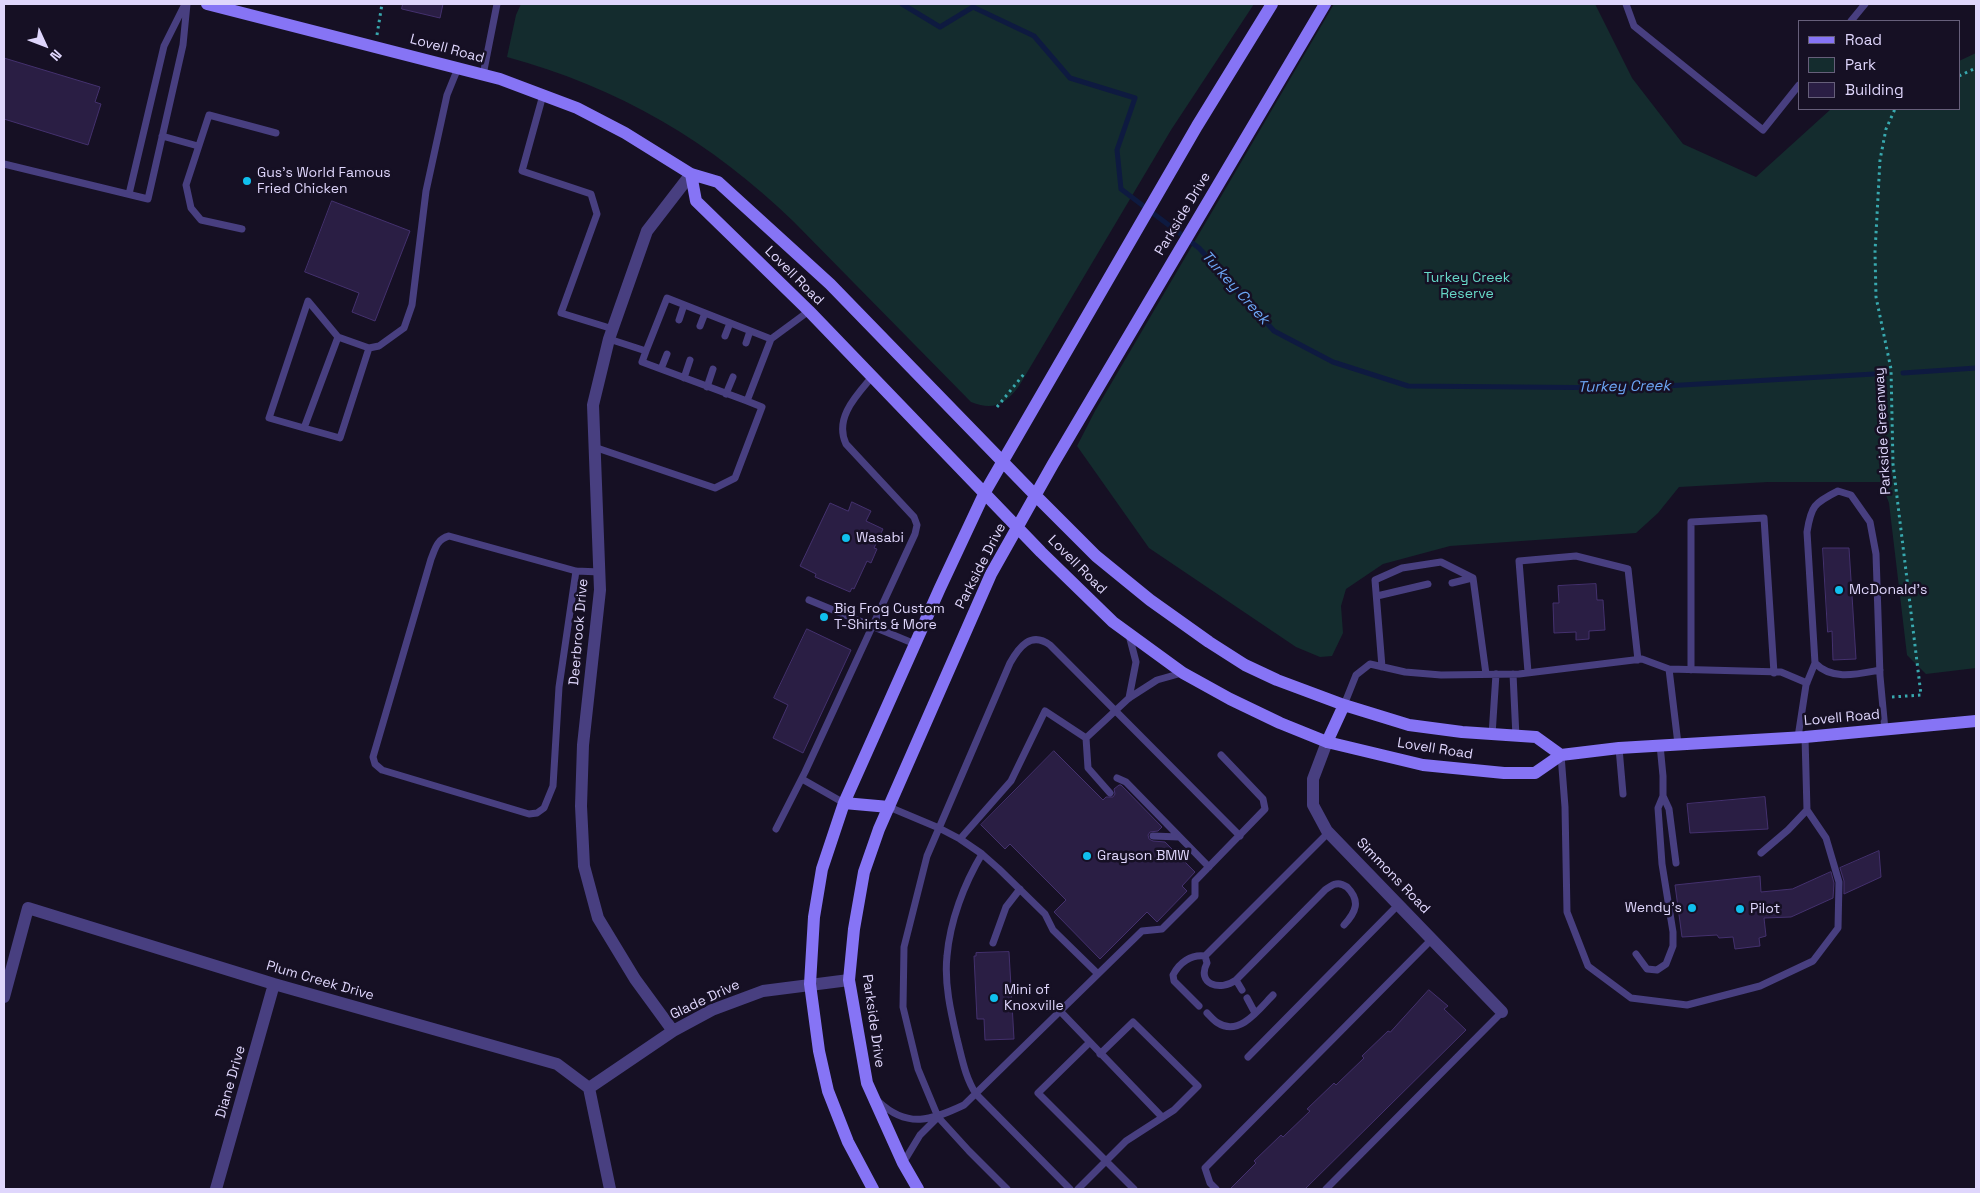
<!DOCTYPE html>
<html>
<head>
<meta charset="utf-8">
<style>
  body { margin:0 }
  #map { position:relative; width:1980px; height:1193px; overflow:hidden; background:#161024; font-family:"Space Grotesk",sans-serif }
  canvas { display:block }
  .frame { position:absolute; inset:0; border:5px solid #dfd6fc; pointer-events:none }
  .legend { position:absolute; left:1798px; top:20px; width:162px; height:90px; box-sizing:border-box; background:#161024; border:1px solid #665f7a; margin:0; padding:6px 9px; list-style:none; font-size:15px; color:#dfd6fc }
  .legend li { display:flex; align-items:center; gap:10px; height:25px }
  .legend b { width:25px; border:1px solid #665f7a }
  .north { position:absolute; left:20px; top:20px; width:50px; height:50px; -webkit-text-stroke:4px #161024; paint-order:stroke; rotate:133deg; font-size:14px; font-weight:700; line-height:20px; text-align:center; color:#dfd6fc }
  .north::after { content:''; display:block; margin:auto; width:18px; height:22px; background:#dfd6fc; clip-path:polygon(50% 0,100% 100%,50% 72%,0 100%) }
</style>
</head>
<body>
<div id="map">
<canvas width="1980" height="1193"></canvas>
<div class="frame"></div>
<ul class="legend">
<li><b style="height:6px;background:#8674f5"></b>Road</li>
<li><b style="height:14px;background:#142c2e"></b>Park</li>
<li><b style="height:14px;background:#2a1e44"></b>Building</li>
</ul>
<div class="north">N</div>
</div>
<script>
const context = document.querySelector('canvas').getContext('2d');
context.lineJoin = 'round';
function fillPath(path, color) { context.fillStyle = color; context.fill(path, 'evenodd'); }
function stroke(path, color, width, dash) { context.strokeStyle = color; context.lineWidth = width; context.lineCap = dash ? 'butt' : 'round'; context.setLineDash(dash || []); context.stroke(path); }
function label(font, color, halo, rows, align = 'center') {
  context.font = font + ' "Space Grotesk",sans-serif'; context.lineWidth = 5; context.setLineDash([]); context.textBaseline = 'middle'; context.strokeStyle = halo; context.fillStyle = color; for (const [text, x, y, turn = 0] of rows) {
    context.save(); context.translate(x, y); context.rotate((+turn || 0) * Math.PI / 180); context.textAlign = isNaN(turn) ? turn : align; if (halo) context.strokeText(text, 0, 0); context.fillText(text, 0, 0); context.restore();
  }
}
fillPath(new Path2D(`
  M521,4H1254L1171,130L1019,386C1005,405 993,411 971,402L794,222C712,142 618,87 507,57L516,15Z
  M1334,4H1595L1632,78L1683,144L1756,177L1831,109H1959V61L1976,53V668L1926,674L1907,655L1889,503L1881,482H1768L1679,487L1658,513L1636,533L1450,546L1383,564L1346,589L1341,606L1343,633L1332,656L1320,657L1296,647L1149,548L1077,446L1095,411Z`), '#142c2e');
stroke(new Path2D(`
  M902,4L940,27L973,7L1034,36L1070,78L1135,98L1117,150L1121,189L1199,248L1274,331L1333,362L1408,386L1630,388L1874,374
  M1903,373L1976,368`), '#0e1a40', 5);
const building = new Path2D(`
  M403,4H443L440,18L402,9Z
  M4,58L100,87L95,102L101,104L88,145L4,119Z
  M332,201L410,231L375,321L352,312L359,293L305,272Z
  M852,502L871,511L866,521L883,529L874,548L877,549L871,563L867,561L854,589L852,588L850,592L815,577L816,574L800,566L830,503L848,511Z
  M1823,548H1849L1856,659L1833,660L1832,631L1828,632Z
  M1596,584L1597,600H1603L1605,630L1589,631V639L1576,640V632L1554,633L1553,603H1559L1558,586Z
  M807,629L851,650L803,753L773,738L788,705L774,698Z
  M1054,751L1103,800L1106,797H1113L1115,794L1114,789L1119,785H1121L1162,827L1158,831L1150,832L1148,835L1149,839L1153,841L1165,842L1195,872L1182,886L1187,891L1157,922L1147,912L1100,959L1054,912L1066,900L1010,844L1005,849L981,825Z
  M1765,797L1768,829L1690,833L1687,804Z
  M1879,851L1881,877L1844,894V881L1840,868Z
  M1831,872L1834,883L1833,898L1791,917L1764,918L1766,936L1759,938L1760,946L1735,949L1733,937L1719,938L1717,935L1682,937L1675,885L1760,876L1761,892L1792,889Z
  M1009,952L1014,1039L985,1040L984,1019H977L974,956H976V953Z
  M1429,990L1448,1006L1444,1009L1466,1030L1305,1189H1230L1256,1163L1254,1161L1281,1135L1283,1137L1310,1111L1307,1109L1334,1083L1336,1085L1364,1058L1362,1056L1388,1031L1390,1032Z`);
fillPath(building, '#2a1e44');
stroke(building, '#44316e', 1);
stroke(new Path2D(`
  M377,35L382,4
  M1959,76L1976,68
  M997,407L1024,374
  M1892,697L1921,695L1893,464L1891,369L1876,297L1875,252L1880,160L1886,129L1895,109`), '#38a9af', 3, [2.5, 4]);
stroke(new Path2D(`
  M1626,4L1634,26L1763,130L1799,85
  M1851,21L1865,4
  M483,75L497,4
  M543,95L522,171L591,194L597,214L561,313L613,329
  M162,136L198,146
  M4,164L148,199L183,45L187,4
  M129,194L164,46L185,4
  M242,229L201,220L191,208L186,185L209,115L276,133
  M679,320L684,305
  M700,326L705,313
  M725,336L730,323
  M338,337L304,428L340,438L369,348
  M609,339L646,351L667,298L771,339
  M746,343L750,331
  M646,351L642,362L747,401
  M661,369L667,354
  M684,378L690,360
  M707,387L713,369
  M726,394L733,377
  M304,428L269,418L308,301L338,337L369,348L379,346L404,328L412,305L426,191L447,95L458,68
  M594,447L715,488L735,478L762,407L747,401L771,339L809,311
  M576,571L559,687L553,786L544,808L537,813L529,814L382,770L375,764L373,757L431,559C435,549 437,539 449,536L576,571L600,572
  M1452,583L1472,578
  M1377,596L1428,584
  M809,600L915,644
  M1815,663C1832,681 1858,674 1880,670
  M1382,667L1375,580L1402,568L1441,562L1473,578L1486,674
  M1669,669L1678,744
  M1691,670V522L1764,518L1774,673
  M1528,672L1519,561L1576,556L1628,569L1638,660
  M1513,674L1516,737
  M1129,698L1136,662L1129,635
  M1344,705L1356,675L1370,664L1405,672L1441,675L1519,674L1642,659L1669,669L1781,672L1807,683
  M1492,735L1496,674
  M1798,737L1806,685L1815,663L1807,532C1811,506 1814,503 1838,491L1851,495L1870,522L1876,554L1880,676L1885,730
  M1086,738L1129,698L1157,680L1182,673
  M1086,738L1088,768L1110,793
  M1660,745L1663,776V796L1669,809L1676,863
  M1619,748L1623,794
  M1561,755L1565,807L1567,912L1588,966L1631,998L1687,1005L1760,986L1813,961L1838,928L1839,882L1826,838L1807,810
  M1117,778L1126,782L1209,867
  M802,779L844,803
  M889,807L939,828L960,839L982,854L999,869L1045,914L1053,930L1098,974
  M776,829L805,772L915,534L917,525L914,517L846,444C834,418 856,396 872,377
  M1153,836L1179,837
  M960,839L1011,781L1045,711L1086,738
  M1761,853L1788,830L1807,810L1805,737
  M982,854C964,884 950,921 947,956C944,983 951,1013 957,1039C962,1058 965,1077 976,1094L1070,1189
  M993,943L1006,907L1020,889
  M1636,954L1647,969L1657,970L1666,964L1673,946V932L1662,864L1658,808L1663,796
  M1205,956L1207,963C1196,984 1220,992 1236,980L1325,890C1328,888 1333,884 1336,884C1340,883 1344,885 1347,887C1361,901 1356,912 1344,925
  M1236,980L1242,990
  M1247,998L1255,1013
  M1199,1006L1174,981L1173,975C1179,963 1191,954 1205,956L1329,832
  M1060,1011L1162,1117
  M1207,1013C1210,1016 1214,1021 1218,1023C1240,1037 1260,1008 1273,995
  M1089,1043L1038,1093L1134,1189
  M1248,1057L1399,904
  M879,1102C908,1129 932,1120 964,1105L1142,931L1162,929L1195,896V881L1265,809L1263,799L1221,755
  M903,1163L920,1135L936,1119
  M1007,1189L969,1151L938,1117L918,1069L903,1007L904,947L927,856L1010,663C1019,647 1031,631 1050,645L1240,836
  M1078,1189L1126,1141L1174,1110L1198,1086L1133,1022L1100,1054
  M1216,1189L1210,1183L1205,1168L1432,939
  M1326,1189L1502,1012`), '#483f80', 7);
stroke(new Path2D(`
  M1327,742L1313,779V805L1327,831L1502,1012
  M4,997L28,908L274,984L557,1064L589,1088L610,1189
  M673,1031L635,979L598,918L584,866L581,806L583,745L600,590L593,405L609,339L647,231L691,174
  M589,1088L673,1031L712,1010L763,991L849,980
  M216,1189L274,984`), '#483f80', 12);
stroke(new Path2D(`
  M207,4L500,79L577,108L625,133L691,174L718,182L830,284L1035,495L1096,556L1150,600L1209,642L1245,665L1277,680L1344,705L1409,725L1462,732L1536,737L1561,755
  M691,174L696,201L809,311L1041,552L1113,622L1183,673L1230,699L1280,723L1327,742L1423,765L1504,773H1535L1561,755L1619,748L1805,737L1976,721
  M1327,742L1344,705
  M844,803L889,807
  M873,1189L848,1142L828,1091L819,1051L810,984L814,917L822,869L844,803L940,588L985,492L1197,126L1272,4
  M918,1189L903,1163L867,1083L849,980L854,929L864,872L879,829L991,574L1053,464L1325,4`), '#8674f5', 12);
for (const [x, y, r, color] of [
  [247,181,5,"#10c0ee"],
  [846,538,5,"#10c0ee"],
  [1839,590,5,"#10c0ee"],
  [824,617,5,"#10c0ee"],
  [1087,856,5,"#10c0ee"],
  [1692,908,5,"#10c0ee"],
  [1740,909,5,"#10c0ee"],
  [994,998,5,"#10c0ee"]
]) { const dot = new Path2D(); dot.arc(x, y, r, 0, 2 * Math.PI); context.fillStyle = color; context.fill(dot); stroke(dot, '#161024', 2); }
label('14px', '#dfd6fc', '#161024', [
  ["Lovell Road",447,49,15],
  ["Parkside Drive",1183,214,-59],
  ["Lovell Road",794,276,45],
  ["Parkside Greenway",1883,431,-93],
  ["Lovell Road",1077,565,45],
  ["Parkside Drive",981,566,-63],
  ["Deerbrook Drive",579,632,-85],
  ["Lovell Road",1842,718,-5],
  ["Lovell Road",1435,749,9],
  ["Simmons Road",1393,876,46],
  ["Plum Creek Drive",320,981,16],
  ["Glade Drive",705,1000,-25],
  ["Parkside Drive",873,1021,82],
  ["Diane Drive",231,1082,-74]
]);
label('14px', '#dfd6fc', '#161024', [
  ["Gus's World Famous",257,173],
  ["Fried Chicken",257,189],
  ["Wasabi",856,538],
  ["McDonald's",1849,590],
  ["Big Frog Custom",834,609],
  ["T-Shirts & More",834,625],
  ["Grayson BMW",1097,856],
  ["Wendy's",1682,908,"right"],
  ["Pilot",1750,909],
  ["Mini of",1004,990],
  ["Knoxville",1004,1006]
], 'left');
label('14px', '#67d8c8', '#161024', [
  ["Turkey Creek",1467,278],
  ["Reserve",1467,294]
]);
label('italic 15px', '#6ca6f5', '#161024', [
  ["Turkey Creek",1235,288,48],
  ["Turkey Creek",1624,387,-1]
]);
</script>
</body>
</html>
